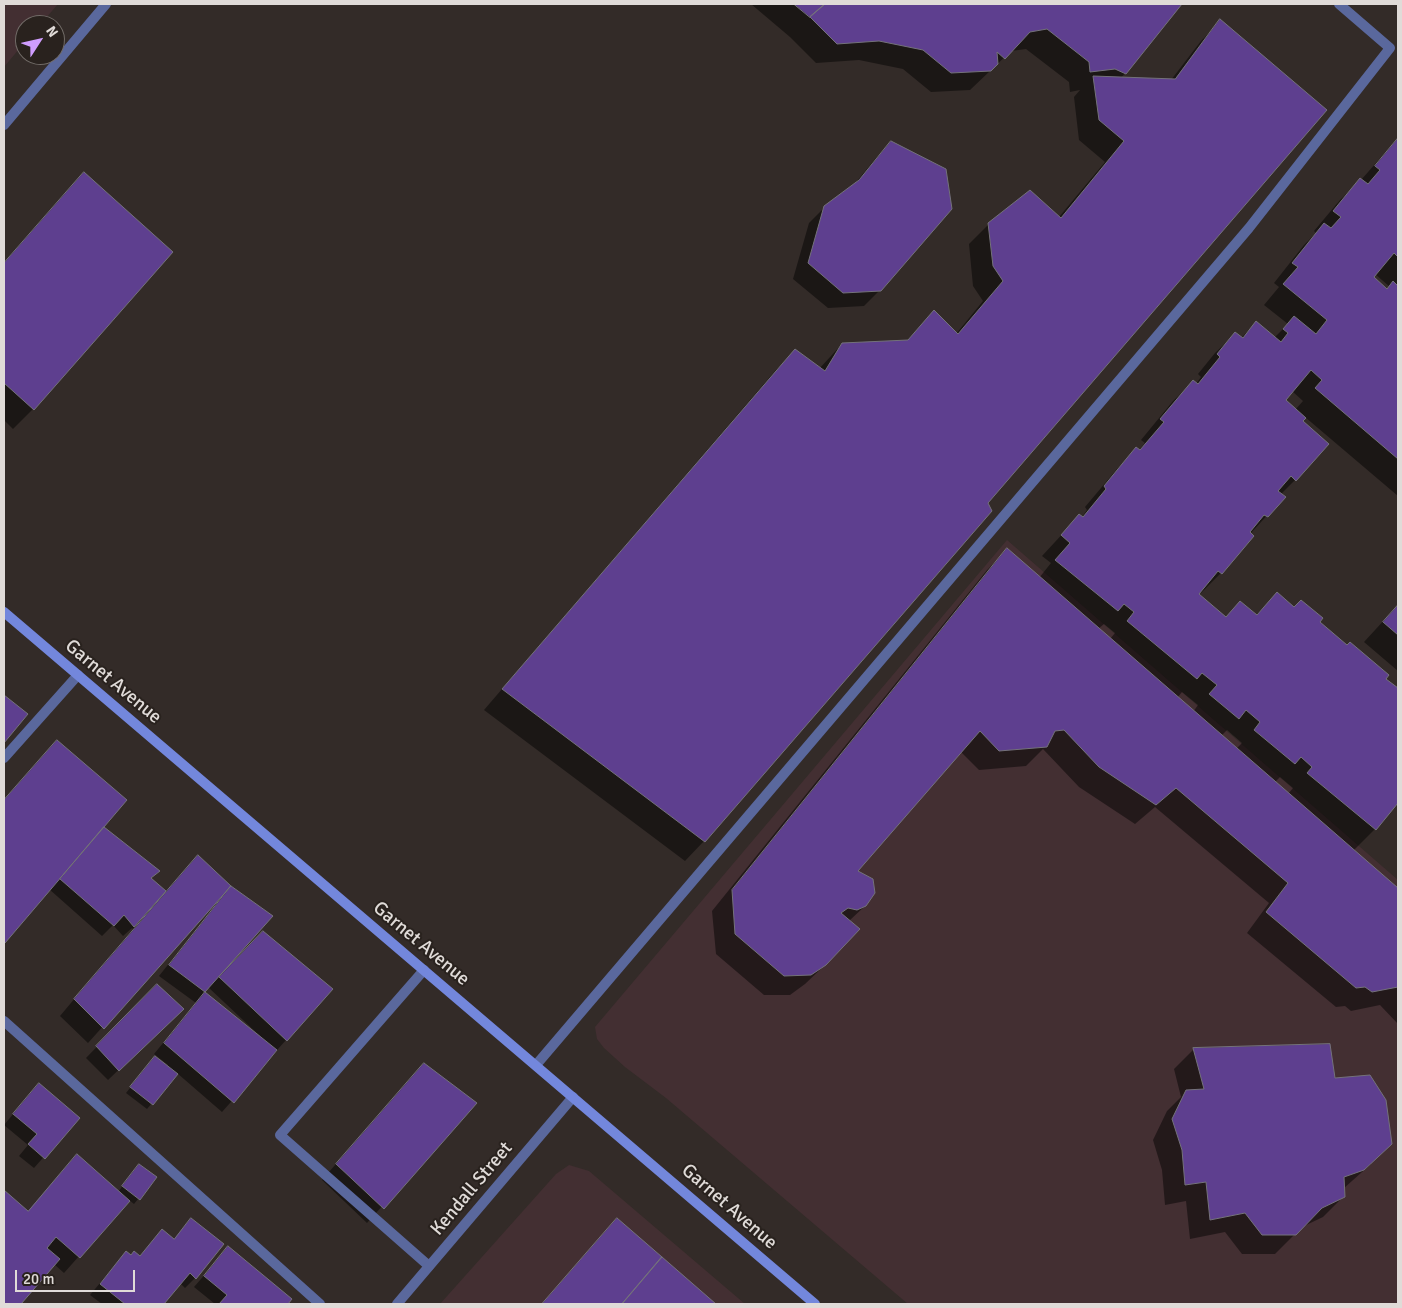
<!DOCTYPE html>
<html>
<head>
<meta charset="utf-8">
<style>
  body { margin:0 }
  #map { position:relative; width:1402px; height:1308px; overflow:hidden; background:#332b28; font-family:Signika,sans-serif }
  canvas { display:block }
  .frame { position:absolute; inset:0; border:5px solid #e0dbd8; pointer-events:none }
  .north { position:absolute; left:15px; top:15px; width:50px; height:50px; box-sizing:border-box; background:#29221e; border:1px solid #726c68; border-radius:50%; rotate:55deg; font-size:14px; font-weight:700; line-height:20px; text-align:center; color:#e0dbd8 }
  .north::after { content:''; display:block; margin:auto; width:18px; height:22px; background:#d09dff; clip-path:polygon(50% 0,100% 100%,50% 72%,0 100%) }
  .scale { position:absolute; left:15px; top:1270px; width:120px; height:22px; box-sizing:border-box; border:2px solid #e0dbd8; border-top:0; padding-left:6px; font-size:15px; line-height:18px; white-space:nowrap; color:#e0dbd8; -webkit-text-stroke:4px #29221e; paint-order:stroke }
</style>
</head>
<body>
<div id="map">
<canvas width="1402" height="1308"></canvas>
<div class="frame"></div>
<div class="north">N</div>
<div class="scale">20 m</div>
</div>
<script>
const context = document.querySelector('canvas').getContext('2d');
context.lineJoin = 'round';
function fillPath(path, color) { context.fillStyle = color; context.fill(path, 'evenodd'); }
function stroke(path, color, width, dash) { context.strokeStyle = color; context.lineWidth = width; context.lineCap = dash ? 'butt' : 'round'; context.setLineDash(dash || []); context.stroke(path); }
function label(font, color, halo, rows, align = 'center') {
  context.font = font + ' Signika,sans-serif'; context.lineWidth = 4; context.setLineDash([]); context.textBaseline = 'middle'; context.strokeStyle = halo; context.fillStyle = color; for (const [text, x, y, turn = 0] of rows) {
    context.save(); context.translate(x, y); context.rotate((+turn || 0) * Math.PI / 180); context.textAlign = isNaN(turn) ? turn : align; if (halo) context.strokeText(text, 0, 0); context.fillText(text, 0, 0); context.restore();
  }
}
fillPath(new Path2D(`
  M4,4H58L40,25H25V42L4,67Z
  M1007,540L1398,880V1304H908L666,1098L625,1067L604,1048L597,1039L595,1027Z
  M569,1165L589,1171L745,1304H440L556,1174Z`), '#432f32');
fillPath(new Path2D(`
  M751,4H1181L1121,78L1171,80L1201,41L1221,21L986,503L704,841L685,861L484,710L775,371L795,351L819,369L842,344L906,342L934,312L956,334L983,301L973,286L969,244L989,224L1059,217L1105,162L1079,140L1074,97L1080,90L1070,92L1069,82L1026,49L1011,51L970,90L931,92L903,69L859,60L816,63L790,37Z
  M1398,138V496L1305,417L1301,422L1295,480L1281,494L1284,497L1250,534L1221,573L1201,593L1199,592L1197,594L1225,618L1241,602L1256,615L1277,594L1294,609L1319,622L1396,689L1398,686V801L1375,829L1353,851L1398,890V1024L1380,1005L1351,1011L1345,1006L1336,1007L1247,933L1269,903L1155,807L1135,824L1079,787L1043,749L1026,766L979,770L960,751L857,871L865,906L849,921L826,964L805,984L790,995H764L716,954L712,911L987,570L1007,550L1039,578L1051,563L1042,556L1080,515L1082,517L1087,510L1085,507L1117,469L1136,449L1138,451L1145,443L1141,440L1173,401L1193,382L1196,384L1201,377L1198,374L1215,353L1235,334L1241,338L1256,323L1274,338L1288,324L1264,305L1279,287L1274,283L1304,245L1316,233L1314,231L1340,200L1361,180ZM1375,274L1390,287L1387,290L1372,278ZM1292,391L1303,401L1295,410L1284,400ZM1104,624L1115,633L1110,639L1098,629ZM1182,692L1198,705L1193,712L1177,698ZM1227,730L1242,743L1236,749L1221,736ZM1280,777L1293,788L1288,794L1275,782Z
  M891,143L880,290L864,306L828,308L793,279L809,223L825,207L852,187L876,158Z
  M84,174L33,409L13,429L4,420V262L64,194Z
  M1398,605V671L1364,642Z
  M42,757L98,832L158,871L150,879L165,892L198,856L230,887L271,916L229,963L230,965L263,932L286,1040L222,1112L177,1073L147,1109L126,1093L150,1063L167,1067L168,1065L154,1054L196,1003L159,976L215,906L213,904L88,1043L60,1016L133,929L132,928L123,936L113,925L102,936L49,889L4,942V800ZM208,987L260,1036L259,1037L203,992Z
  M157,985L182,1009L108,1080L86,1058Z
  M1194,1049L1334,1080L1371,1164L1343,1189V1197L1323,1217L1302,1227L1275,1254H1242L1225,1232L1190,1239L1186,1201L1165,1205L1162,1170L1153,1140L1167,1111L1181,1097L1174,1069Z
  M424,1064L475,1103L367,1223L322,1180L409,1080Z
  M29,1095L78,1118L34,1168L19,1156L28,1145L4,1125Z
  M77,1156L118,1192L135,1170L155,1178L134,1204L129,1200L64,1273L54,1264L19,1304H4V1191L27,1212Z
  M191,1220L195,1278L185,1288L180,1283L163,1304H102L90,1295L126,1252L131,1256L139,1257L162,1231L173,1240Z
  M617,1220L714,1304H542Z
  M228,1248L290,1299L286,1304H215L194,1287Z`), '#0007');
const building = new Path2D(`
  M794,4H825L810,17Z
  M825,4H1182L1126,74L1115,69L1090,72L1089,62L1047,29L1030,32L1005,59L997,52L998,64L991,71L951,73L923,50L879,41L837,44L810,17Z
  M1220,19L1327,110L988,503L992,511L705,842L502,689L795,349L825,371L842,343L908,340L934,310L958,334L1003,281L993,266L988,223L1030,190L1061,218L1124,141L1099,120L1093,76L1175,79Z
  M1398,138V257L1394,253L1374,277L1387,289L1393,281L1398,286V459L1315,388L1322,380L1311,370L1286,400L1306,418L1303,421L1329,444L1296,481L1291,476L1278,491L1286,497L1268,517L1264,515L1250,532L1254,536L1222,574L1218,571L1199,594L1226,617L1240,601L1257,615L1277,592L1294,607L1301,600L1323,618L1320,622L1347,645L1350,642L1389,675L1386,679L1398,688V803L1376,830L1307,773L1312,767L1301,757L1295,764L1254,730L1260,722L1246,710L1239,719L1209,694L1217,685L1202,673L1197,679L1127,621L1134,612L1124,604L1118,611L1055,560L1070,543L1061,535L1079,514L1083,517L1106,489L1104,486L1136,447L1140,450L1164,422L1160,419L1193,380L1198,384L1220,357L1217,354L1235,332L1243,338L1256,321L1281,342L1288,333L1283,329L1294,316L1316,334L1327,320L1283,284L1298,267L1292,263L1324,223L1331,228L1341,217L1333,211L1360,178L1368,184L1380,170L1375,166Z
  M891,141L946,169L952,209L881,291L843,293L808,263L824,206L859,180Z
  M84,172L173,252L34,410L4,383V263Z
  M1007,548L1398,888V987L1372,992L1365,987L1356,988L1266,912L1288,883L1176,788L1156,805L1099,767L1064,730L1055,731L1047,747L999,751L980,731L858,871L873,879L875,893L866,906L857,910L848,908L841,913L860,929L826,965L811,975L784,976L735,934L732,890Z
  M1398,605V635L1383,622Z
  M4,695L28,714L4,743Z
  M57,740L127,800L5,943L4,941V800Z
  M104,827L160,871L151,878L166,891L134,927L124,915L114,926L60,879Z
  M198,855L231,886L104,1029L74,999Z
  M231,886L273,916L205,992L169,965Z
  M263,931L333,989L287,1041L219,977Z
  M157,984L184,1009L119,1071L96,1046Z
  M205,992L277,1050L234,1103L164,1043Z
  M1330,1044L1335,1078L1370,1075L1386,1100L1392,1144L1364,1170L1344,1177L1345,1197L1322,1208L1296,1235H1262L1245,1213L1210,1220L1206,1182L1185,1185L1182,1150L1172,1119L1186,1090L1204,1089L1193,1048Z
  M155,1056L178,1074L153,1105L130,1087Z
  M424,1063L477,1103L384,1209L336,1164Z
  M39,1083L80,1118L45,1159L28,1144L37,1134L13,1114Z
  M77,1154L130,1201L80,1258L56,1237L47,1248L60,1259L21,1304H4V1190L28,1211Z
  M139,1164L157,1177L140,1200L122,1186Z
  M191,1218L224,1244L196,1279L190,1273L164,1304H125L100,1284L126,1251L131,1255L134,1251L140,1256L162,1229L174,1239Z
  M617,1218L662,1257L622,1304H542Z
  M228,1246L292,1299L288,1304H219L227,1295L204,1276Z
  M662,1257L716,1304H622Z`);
fillPath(building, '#5e3f8f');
stroke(building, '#74727a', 1);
stroke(new Path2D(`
  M4,758L78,675
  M424,970L280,1135L429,1266
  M4,1021L320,1304
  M536,1065L1249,228L1390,48L1339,4`), '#5a689d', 10);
stroke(new Path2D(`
  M4,125L106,4
  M397,1304L573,1097`), '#5a689d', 10);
stroke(new Path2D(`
  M4,612L815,1304`), '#7387dc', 10);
label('19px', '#e0dbd8', '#29221e', [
  ["Garnet Avenue",113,682,40],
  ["Garnet Avenue",421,944,40],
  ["Kendall Street",472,1189,-50],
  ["Garnet Avenue",729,1207,41]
]);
</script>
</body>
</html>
